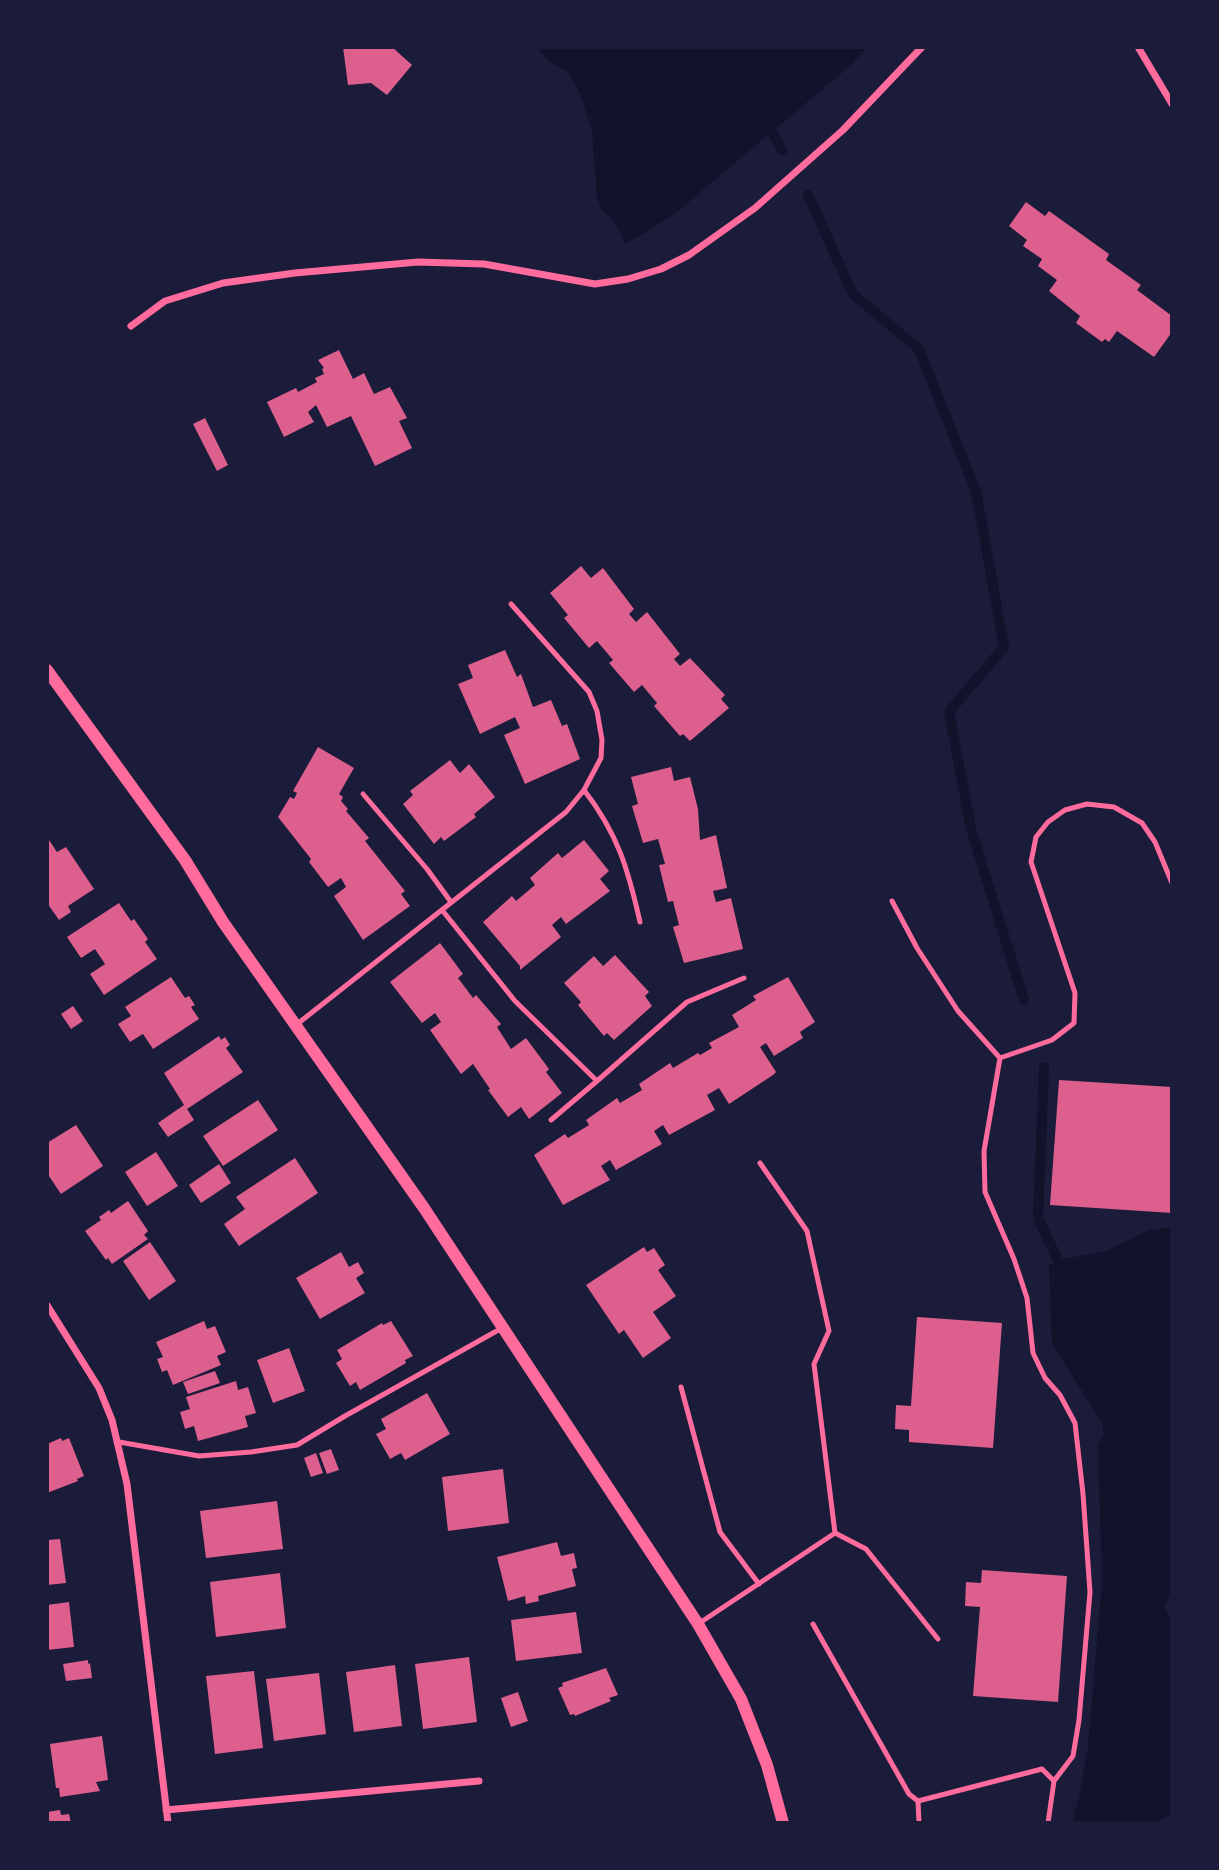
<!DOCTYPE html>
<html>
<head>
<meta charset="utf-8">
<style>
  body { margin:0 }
  #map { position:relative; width:1219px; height:1870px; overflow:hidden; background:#1b1b3a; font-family:"Sofia Sans Condensed",sans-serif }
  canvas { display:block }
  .frame { position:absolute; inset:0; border:49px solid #1b1b3a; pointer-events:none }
</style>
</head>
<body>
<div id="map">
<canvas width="1219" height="1870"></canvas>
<div class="frame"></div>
</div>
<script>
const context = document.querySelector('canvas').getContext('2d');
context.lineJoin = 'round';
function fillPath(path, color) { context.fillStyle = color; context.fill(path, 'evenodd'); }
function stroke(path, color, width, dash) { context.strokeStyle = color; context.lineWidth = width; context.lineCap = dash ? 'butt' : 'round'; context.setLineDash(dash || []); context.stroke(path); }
fillPath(new Path2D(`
  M537,47H867L850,66L672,216L625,244L614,220L602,211L597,197L592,131L580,93L568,72L548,61Z
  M1172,1227V1592L1164,1606L1172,1621V1815L1153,1823H1072L1079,1797L1088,1747L1102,1580L1098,1444L1104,1435L1102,1423L1052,1343L1049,1265L1062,1259L1104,1252L1150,1230Z`), '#12122b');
stroke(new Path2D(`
  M767,122L782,150
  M808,195L853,294L919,349L976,491L1004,647L949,712L971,829L1024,1000
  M1044,1067L1038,1218L1063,1271`), '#12122b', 10);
fillPath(new Path2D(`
  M343,47H392L412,65L387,95L371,83L348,85Z
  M1026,202L1045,216L1049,211L1109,254L1106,260L1141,285L1137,290L1172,316V332L1154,357L1117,331L1109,342L1105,339L1102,342L1076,323L1080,316L1049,291L1057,280L1038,266L1042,259L1023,246L1027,240L1009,226Z
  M339,350L353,379L364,373L374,394L390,387L407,418L399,421L412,448L375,466L351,416L327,427L316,405L308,412L314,422L284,437L267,402L296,388L298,392L317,382L315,378L324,374L322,369L324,368L318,360Z
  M205,418L228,465L217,471L193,424Z
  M581,566L591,578L603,568L634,609L629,614L636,622L647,612L680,654L674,659L680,666L690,658L725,695L721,699L729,708L690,741L683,734L680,736L654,706L657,703L642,685L634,692L609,663L613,660L597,641L589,648L564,618L568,615L550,593Z
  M505,650L517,677L521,674L533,707L551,700L562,726L567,724L580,759L525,784L504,735L520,728L515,717L480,734L458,684L473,678L468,665Z
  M318,747L354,768L339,794L343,797L341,801L348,809L346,811L369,838L365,841L405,891L401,894L410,906L363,940L334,896L346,887L341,878L328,887L309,862L311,859L278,817L290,797L294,799L297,793L293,791Z
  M450,760L460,773L469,764L495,797L474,814L476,817L444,841L441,837L434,844L403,804L413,795L410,791Z
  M671,767L674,781L690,777L698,809L700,840L716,835L727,888L713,891L716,902L731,898L743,949L684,963L673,927L679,925L673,901L668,902L659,865L665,864L658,839L643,843L632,806L638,804L631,777Z
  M47,837L57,852L66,847L94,889L68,906L71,912L59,920L47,903Z
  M584,840L609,871L600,879L610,891L566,924L561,917L552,925L561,937L520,970V966L483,922L512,896L516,901L535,885L530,878L558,853L562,858Z
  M119,903L131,921L134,919L148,939L145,942L157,959L104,995L90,974L105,964L95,949L81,958L67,937Z
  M440,943L463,974L458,978L473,998L476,995L501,1024L497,1027L511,1049L526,1038L549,1069L546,1072L562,1093L529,1119L521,1107L508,1117L488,1090L490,1089L473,1064L461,1074L430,1030L441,1022L435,1013L422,1023L390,982Z
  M615,955L649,992L645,996L652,1006L614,1040L607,1033L604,1036L578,1005L581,1002L564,983L594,956L603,966Z
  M171,977L185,998L189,996L195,1005L191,1007L199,1019L153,1049L143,1034L130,1042L118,1024L131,1016L125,1007Z
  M788,977L815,1022L800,1032L803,1038L774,1056L766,1043L760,1047L776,1072L773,1075L729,1104L719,1088L707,1095L715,1110L669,1135L663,1125L654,1131L662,1144L616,1170L610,1160L601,1166L610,1180L563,1205L534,1155L565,1134L568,1138L589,1125L586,1120L617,1098L620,1103L642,1090L639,1084L670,1063L673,1068L698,1053L700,1055L712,1048L709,1043L739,1027L732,1015L756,1000L753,996Z
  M73,1006L83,1021L71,1029L61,1014Z
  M219,1036L221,1040L225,1037L230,1045L226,1048L243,1072L187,1109L194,1120L168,1137L158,1123L184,1105L164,1073Z
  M1059,1080L1172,1087V1213L1050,1205Z
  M258,1100L278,1130L223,1166L203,1136Z
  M76,1125L103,1166L61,1194L47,1173V1143Z
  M156,1152L178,1186L147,1206L125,1172Z
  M295,1158L318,1193L239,1246L224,1224L245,1209L236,1197Z
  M219,1164L231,1183L201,1203L189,1185Z
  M128,1201L148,1231L144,1235L148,1239L112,1264L108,1258L106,1260L85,1231L101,1220L99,1217L109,1210L111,1213Z
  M150,1242L176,1281L149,1300L123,1261Z
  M644,1247L647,1252L654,1248L665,1265L658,1270L676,1296L653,1312L671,1338L643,1358L624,1330L619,1334L586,1285Z
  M341,1252L349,1267L358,1262L364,1273L356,1278L365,1293L320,1319L296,1278Z
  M917,1317L1002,1323L993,1448L909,1442V1430L895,1429L896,1405L911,1406Z
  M204,1321L207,1329L215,1326L226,1352L217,1356L221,1365L173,1385L167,1370L162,1372L157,1359L163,1357L156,1342Z
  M391,1321L413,1356L405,1360L406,1363L360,1390L356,1382L350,1386L336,1363L342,1359L337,1350L382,1323L383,1325Z
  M289,1348L305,1391L273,1403L257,1360Z
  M215,1371L220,1383L188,1394L183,1382Z
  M236,1381L238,1390L248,1387L256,1413L245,1416L248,1427L198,1441L194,1426L185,1429L180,1412L190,1409L186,1397Z
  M427,1393L450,1434L405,1460L401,1453L390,1459L376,1434L386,1429L381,1419Z
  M61,1438L62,1441L69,1438L84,1476L77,1479L78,1481L47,1493V1444Z
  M331,1449L339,1470L327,1474L319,1453Z
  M316,1453L323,1473L311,1477L304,1458Z
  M503,1469L509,1523L448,1531L442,1477Z
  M277,1501L283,1549L206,1558L200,1511Z
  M60,1539L66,1583L47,1585V1540Z
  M557,1542L561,1556L574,1553L577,1568L572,1569L576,1586L538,1596L539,1601L526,1604L525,1596L508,1601L497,1557Z
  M982,1570L1067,1576L1058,1702L973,1696L980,1607L965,1606L966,1582L981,1583Z
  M280,1573L286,1628L216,1637L210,1582Z
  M69,1602L74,1647L47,1650V1605Z
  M576,1612L582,1653L516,1661L511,1620Z
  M469,1657L477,1722L423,1729L415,1664Z
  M88,1660V1664L90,1663L92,1678L66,1681L63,1664Z
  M395,1665L402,1726L354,1732L346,1672Z
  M606,1668L618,1695L609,1698L611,1701L575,1716L574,1714L570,1715L558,1688L563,1686L562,1683Z
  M254,1671L263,1748L215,1754L206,1676Z
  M319,1673L326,1734L274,1741L266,1679Z
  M518,1692L528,1721L511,1727L501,1698Z
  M102,1736L108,1780L96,1782L100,1791L60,1797L59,1788H56L50,1744Z
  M60,1810L61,1815L69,1814L71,1823H47V1812Z`), '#dd5f8e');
stroke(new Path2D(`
  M584,790C618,834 628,869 640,922
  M363,794L427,869L451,902
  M892,901L917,948L958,1011L1000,1058
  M442,910L515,1001L597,1081L687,1002L744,978
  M296,1025L566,812L584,790L601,758L602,740L597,711L589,692L511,604
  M1000,1058L984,1151L985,1192L1014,1259L1027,1298L1033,1353L1045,1378L1060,1395L1075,1423L1083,1494L1090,1592L1079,1720L1073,1756L1054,1781
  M1000,1058L1052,1040L1074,1023L1075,993L1031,862L1036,837L1048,822L1065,810L1087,804L1114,807L1142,823L1155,842L1172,883
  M551,1120L597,1081
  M681,1387L720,1532L759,1584
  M119,1442L199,1456L251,1452L297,1445L345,1416L502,1328
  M835,1533L866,1549L938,1639
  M698,1624L835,1533L814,1364L829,1331L807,1231L760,1163
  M813,1624L909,1794L918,1801L1042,1769L1054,1781L1048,1823
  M918,1801L919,1823`), '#ff6b9d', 5);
stroke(new Path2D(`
  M1138,47L1172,104
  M131,326L165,301L223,283L295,273L418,262L484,264L595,284L628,279L661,269L689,255L755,208L843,130L922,47
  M47,1305L99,1388L112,1420L127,1484L168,1823
  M166,1810L479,1781`), '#ff6b9d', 7);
stroke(new Path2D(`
  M47,670L185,860L223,922L424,1208L698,1624L741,1699L767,1765L783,1823`), '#ff6b9d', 12);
</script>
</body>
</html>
